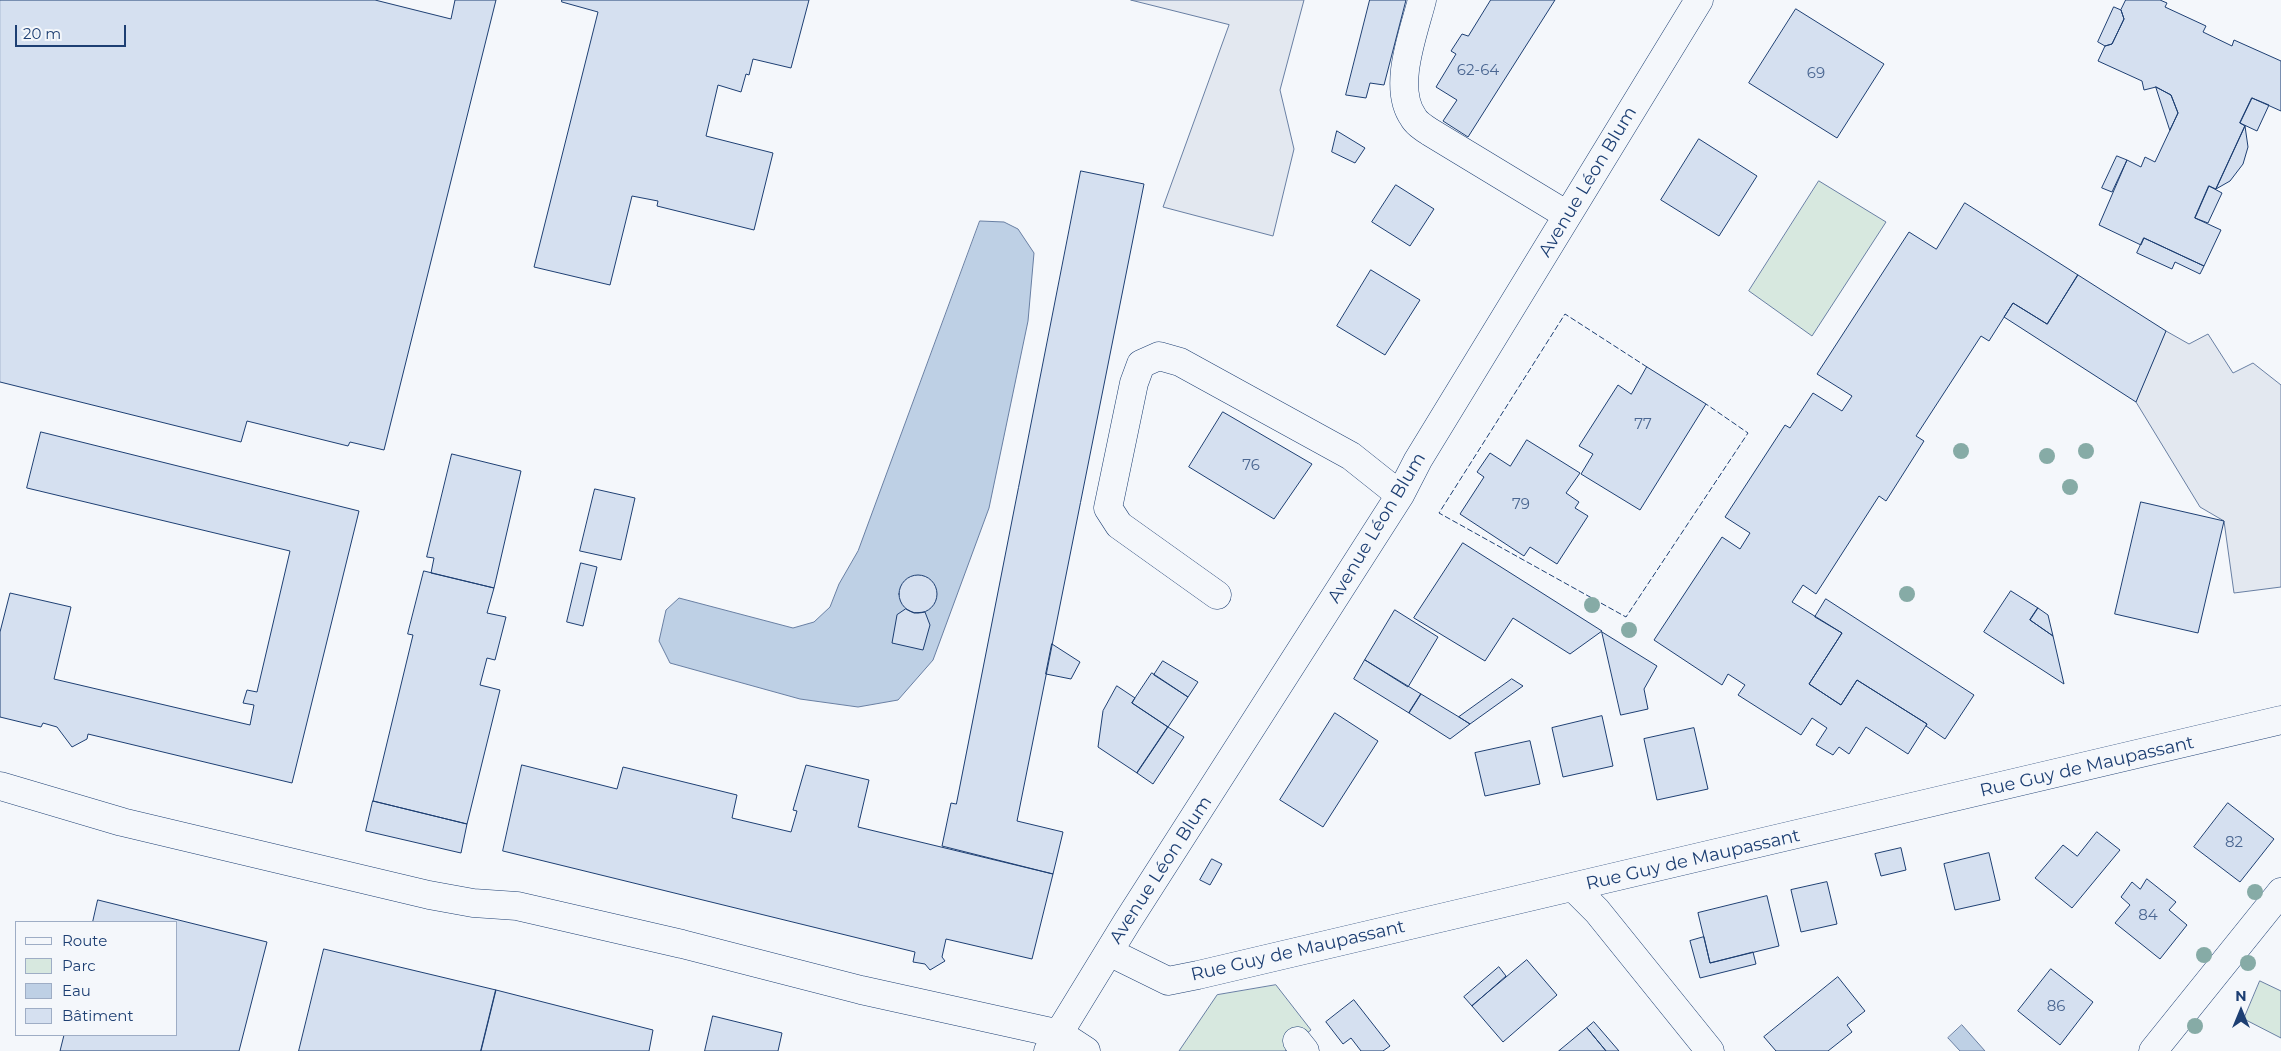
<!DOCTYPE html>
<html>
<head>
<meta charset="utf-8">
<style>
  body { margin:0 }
  #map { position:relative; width:2281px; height:1051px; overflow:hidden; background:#f4f7fb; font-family:Montserrat,sans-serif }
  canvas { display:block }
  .legend { position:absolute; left:15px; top:921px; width:162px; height:115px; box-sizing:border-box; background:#f4f7fb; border:1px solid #9eadc5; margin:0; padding:6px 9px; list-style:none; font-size:15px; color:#1d3f73 }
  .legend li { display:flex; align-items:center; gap:10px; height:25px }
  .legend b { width:25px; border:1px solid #9eadc5 }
  .north { position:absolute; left:2216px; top:986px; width:50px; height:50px; -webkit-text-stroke:4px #f4f7fb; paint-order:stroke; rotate:0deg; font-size:14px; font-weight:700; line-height:20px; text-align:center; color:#1d3f73 }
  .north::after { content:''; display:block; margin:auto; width:18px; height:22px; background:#1d3f73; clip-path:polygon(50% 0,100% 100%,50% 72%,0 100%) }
  .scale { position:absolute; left:15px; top:25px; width:111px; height:22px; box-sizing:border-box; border:2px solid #1d3f73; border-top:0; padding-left:6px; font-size:15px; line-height:18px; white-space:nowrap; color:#1d3f73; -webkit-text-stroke:4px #f4f7fb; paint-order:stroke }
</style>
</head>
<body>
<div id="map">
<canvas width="2281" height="1051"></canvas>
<ul class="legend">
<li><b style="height:6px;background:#f4f7fb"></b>Route</li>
<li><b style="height:14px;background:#d7e8df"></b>Parc</li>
<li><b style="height:14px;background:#bed0e5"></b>Eau</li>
<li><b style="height:14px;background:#d5e0f0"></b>Bâtiment</li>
</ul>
<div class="north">N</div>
<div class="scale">20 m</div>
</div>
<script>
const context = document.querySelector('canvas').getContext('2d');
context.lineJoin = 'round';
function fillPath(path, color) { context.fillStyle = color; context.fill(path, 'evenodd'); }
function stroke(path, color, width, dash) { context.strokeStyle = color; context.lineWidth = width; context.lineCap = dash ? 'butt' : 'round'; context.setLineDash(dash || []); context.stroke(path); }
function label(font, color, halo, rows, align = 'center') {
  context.font = font + ' Montserrat,sans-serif'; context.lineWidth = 4; context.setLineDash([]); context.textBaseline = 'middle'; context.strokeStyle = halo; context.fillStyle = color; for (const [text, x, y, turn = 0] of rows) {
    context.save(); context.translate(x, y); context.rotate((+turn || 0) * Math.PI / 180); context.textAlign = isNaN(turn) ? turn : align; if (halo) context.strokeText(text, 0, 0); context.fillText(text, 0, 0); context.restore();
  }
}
const green = new Path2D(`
  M1819,181L1886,222L1812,336L1749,291Z
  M2260,981L2281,991V1038L2244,1019Z
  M1276,985L1311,1030L1285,1051H1179L1217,995Z`);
fillPath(green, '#d7e8df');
stroke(green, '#687fa3', 1);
const parking = new Path2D(`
  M1131,0H1304L1280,90L1294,149L1273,236L1163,207L1229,25Z
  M2166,331L2189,344L2208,334L2233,373L2253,363L2281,385V587L2234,593L2224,521L2200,507L2136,402Z`);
fillPath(parking, '#e3e8f0');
stroke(parking, '#687fa3', 1);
const water = new Path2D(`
  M980,221L1004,222L1018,229L1034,253L1028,321L989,508L933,660L898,700L858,707L800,699L670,663L659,641L666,610L679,598L793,628L814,622L830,607L839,584L858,551Z
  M1962,1025L1985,1051H1960L1948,1038Z`);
fillPath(water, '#bed0e5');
stroke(water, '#687fa3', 1);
const building = new Path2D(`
  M0,0H375L451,19L455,0H496L384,450L350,442L348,446L247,421L241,442L0,382Z
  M562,0H809L791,68L753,59L749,75L746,74L741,92L718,85L706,136L773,153L754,230L657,206L658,201L632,196L610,285L534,267L598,12L562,2Z
  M1370,0H1406L1384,85L1370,83L1366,98L1346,95Z
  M1491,0H1555L1468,137L1443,121L1457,100L1436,87L1456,54L1451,51L1462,34L1468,36Z
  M2126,0H2160L2167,3L2165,7L2206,26L2203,32L2232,46L2234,40L2281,61V111L2252,98L2240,123L2245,126L2216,189L2209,186L2195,218L2221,230L2204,266L2144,238L2141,245L2099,225L2127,160L2141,167L2145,157L2155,162L2178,113L2171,95L2156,87L2144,90L2142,81L2098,61L2105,46L2112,44L2124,19L2121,10Z
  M2114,7L2121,10L2124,19L2112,44L2105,46L2098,42Z
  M1796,9L1884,64L1837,138L1749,83Z
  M2156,87L2171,95L2178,113L2170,130Z
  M2252,98L2269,105L2257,131L2240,123Z
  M2245,126L2248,147L2243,164L2230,181L2216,189Z
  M1337,131L1365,148L1355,163L1332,152Z
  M1699,139L1757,176L1719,236L1661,200Z
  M2117,156L2127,160L2112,192L2102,188Z
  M1081,171L1144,184L1017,821L1063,832L1053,874L942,846L951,803L956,804Z
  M1396,185L1434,209L1410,246L1372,222Z
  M2209,186L2222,193L2208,223L2195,218Z
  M1965,203L2078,275L2047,324L2013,303L1989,341L1981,336L1916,436L1924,441L1886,501L1879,496L1816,594L1803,585L1792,602L1842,633L1809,684L1841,705L1857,680L1927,724L1908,754L1866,727L1849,754L1839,747L1833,755L1816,745L1827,728L1812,718L1801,735L1738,695L1745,685L1728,674L1722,685L1654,640L1722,537L1740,549L1750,533L1725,517L1785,425L1790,428L1813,393L1842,411L1852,396L1817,374L1909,232L1936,249Z
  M2144,238L2204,266L2200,274L2175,262L2172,269L2137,253Z
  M1371,270L1420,300L1385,355L1337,326Z
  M2078,275L2166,331L2136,402L2004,317L2013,303L2047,324Z
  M1647,367L1706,404L1640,510L1581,474L1593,454L1579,446L1618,385L1631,394Z
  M1223,412L1312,464L1274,519L1189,467Z
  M41,432L359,511L292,783L88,734L87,739L72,747L57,727L43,723L41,727L0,717V632L10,593L71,607L54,679L250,725L254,705L243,703L247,690L257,692L290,551L27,488Z
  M1527,440L1580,473L1566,493L1579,502L1575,508L1588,516L1557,564L1530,547L1524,556L1460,514L1484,477L1477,472L1490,453L1510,466Z
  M452,454L521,471L494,588L431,573L434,558L427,557Z
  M595,489L635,498L621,560L580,551Z
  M2141,502L2224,521L2198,633L2115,614Z
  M1463,543L1531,586L1602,631L1570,654L1513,618L1485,661L1414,618Z
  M581,563L597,567L583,626L567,622Z
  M424,571L494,588L487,613L506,617L495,660L487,658L480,685L500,690L467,824L373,801L413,635L408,634Z
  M899 594a19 19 0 1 1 38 0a19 19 0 1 1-38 0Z
  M2011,591L2038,608L2030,620L2053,636L2064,684L1984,632Z
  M1826,599L1974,695L1945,739L1926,726L1927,724L1857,680L1841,705L1809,684L1842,633L1815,617Z
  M2038,608L2048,615L2053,636L2030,620Z
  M906,609L914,613L925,612L930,625L923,650L892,643L897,615Z
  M1395,610L1438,637L1408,687L1365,660Z
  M1602,632L1657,666L1644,689L1648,709L1621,715Z
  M1052,644L1080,662L1071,679L1046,674Z
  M1365,660L1421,694L1409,713L1354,679Z
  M1163,661L1198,682L1188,697L1154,675Z
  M1152,673L1188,697L1168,727L1132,703Z
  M1512,679L1523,686L1470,724L1459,717Z
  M1117,686L1135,698L1132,703L1168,727L1137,773L1098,747L1103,711Z
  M1421,694L1459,717L1470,724L1450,739L1409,713Z
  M1335,713L1378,741L1323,827L1280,800Z
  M1602,716L1613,766L1563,777L1552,728Z
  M1168,727L1184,737L1153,784L1137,773Z
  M1694,728L1708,789L1657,800L1644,739Z
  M1530,741L1540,784L1485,796L1475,753Z
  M522,765L617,789L623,767L737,795L732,818L791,832L797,811L793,810L806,765L869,780L858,827L1053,874L1032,959L946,939L942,957L945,961L930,970L925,964L913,962L915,952L503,851Z
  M373,801L467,824L461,853L366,831Z
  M2228,803L2274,839L2240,882L2194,847Z
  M2097,832L2120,850L2072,908L2035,878L2063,845L2077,856Z
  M1901,848L1906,870L1881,876L1875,854Z
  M1989,853L2000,900L1955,910L1944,864Z
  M1212,859L1222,864L1210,885L1200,880Z
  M2147,879L2176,902L2169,910L2187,925L2160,959L2115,923L2130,905L2121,897L2132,882L2140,889Z
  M1827,882L1837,924L1801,932L1791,890Z
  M1767,896L1779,946L1710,963L1698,913Z
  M98,900L267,942L239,1051H60L64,1035H176V922H93Z
  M1704,937L1710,963L1753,952L1756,964L1700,978L1690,941Z
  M324,949L496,990L481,1051H299Z
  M1527,960L1557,995L1503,1042L1472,1006Z
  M1499,967L1506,976L1472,1006L1464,997Z
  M2051,969L2093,1002L2060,1045L2018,1011Z
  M1838,977L1865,1011L1847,1025L1852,1032L1828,1051H1776L1764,1037Z
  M496,990L653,1030L649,1051H481Z
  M1354,1000L1390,1046L1383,1051H1361L1351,1038L1343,1044L1326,1022Z
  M713,1016L782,1033L778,1051H705Z
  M1594,1022L1619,1051H1606L1587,1028Z
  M1587,1028L1606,1051H1559Z`);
fillPath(building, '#d5e0f0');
stroke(building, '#1d3f73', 1);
const minor = new Path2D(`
  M1422,0C1414,32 1392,87 1413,117C1416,123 1424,128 1430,132L1567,215
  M1217,595L1119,525L1108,508L1134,383L1141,364L1159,356L1180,362L1351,456L1400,495
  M0,786L122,822L429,895L473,903L517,906L682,944L861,990L1060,1034L1086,1051
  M1574,888L1597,911L1710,1051
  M1109,952L1168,981L1198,975L2281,720
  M1297,1041L1305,1051
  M1048,1051L1127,922L1400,495L1418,460L1699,0
  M2153,1051L2281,892`);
stroke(minor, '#1d3f73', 29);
stroke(minor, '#f4f7fb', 28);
stroke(new Path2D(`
  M1647,367L1565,314L1439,513L1626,617L1748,433L1706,404`), '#1d3f73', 1, [6, 2.5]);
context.fillStyle = '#86aba6';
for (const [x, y] of [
  [1961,451],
  [2086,451],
  [2047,456],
  [2070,487],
  [1907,594],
  [1592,605],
  [1629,630],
  [2255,892],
  [2204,955],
  [2248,963],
  [2195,1026]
]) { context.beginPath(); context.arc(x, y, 8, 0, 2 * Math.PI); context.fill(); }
label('15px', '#4b6792', null, [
  ["62-64",1478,71],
  ["69",1816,74],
  ["77",1643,425],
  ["76",1251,466],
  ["79",1521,505],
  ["82",2234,843],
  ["84",2148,916],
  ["86",2056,1007]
]);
label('18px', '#1d3f73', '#f4f7fb', [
  ["Avenue Léon Blum",1588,182,-59],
  ["Avenue Léon Blum",1377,528,-59],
  ["Rue Guy de Maupassant",2087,767,-13],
  ["Rue Guy de Maupassant",1693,860,-13],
  ["Avenue Léon Blum",1161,870,-57],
  ["Rue Guy de Maupassant",1298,951,-13]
]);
</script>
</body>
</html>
